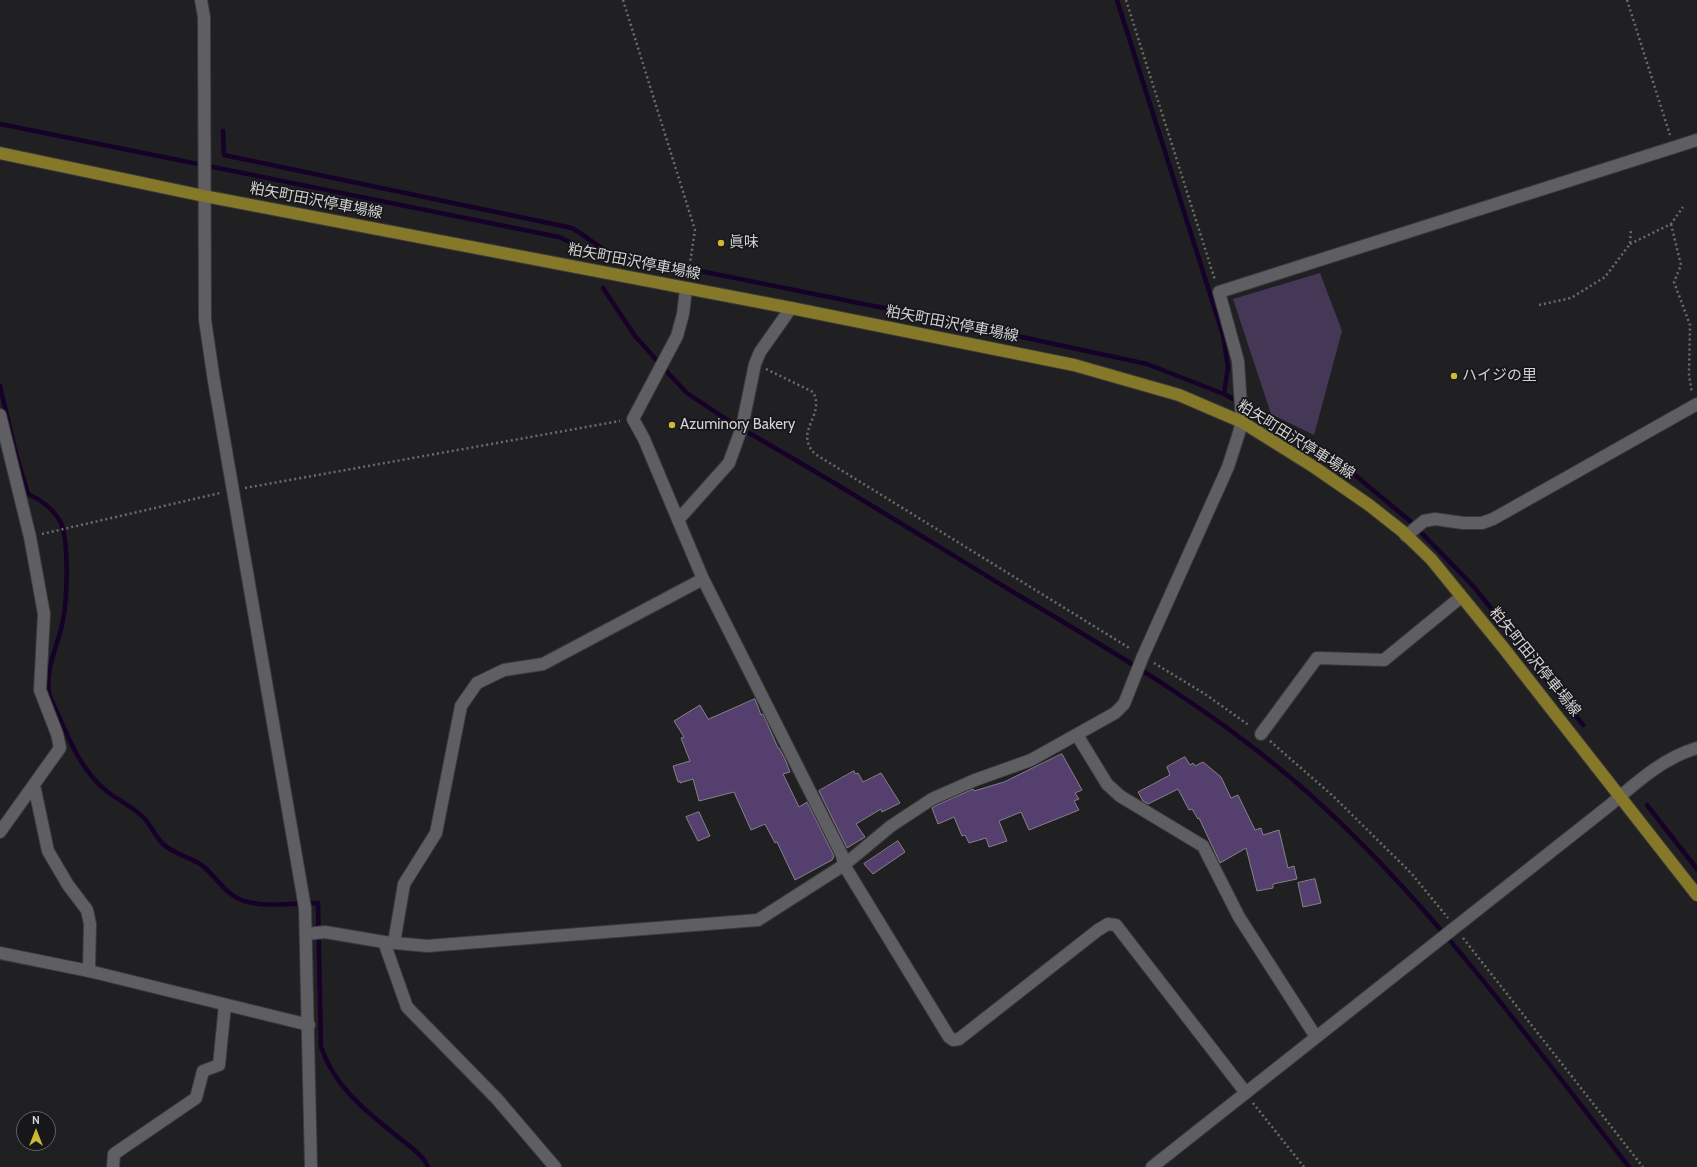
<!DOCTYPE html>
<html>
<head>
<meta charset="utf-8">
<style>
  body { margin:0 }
  #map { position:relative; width:1697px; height:1167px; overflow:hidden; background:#201f22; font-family:Cabin,sans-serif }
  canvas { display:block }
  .north { position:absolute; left:16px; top:1111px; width:40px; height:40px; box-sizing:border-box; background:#171619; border:1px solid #626163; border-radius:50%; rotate:0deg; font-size:11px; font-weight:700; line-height:16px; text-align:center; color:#d2d1d3 }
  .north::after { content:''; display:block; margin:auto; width:14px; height:18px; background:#cfb837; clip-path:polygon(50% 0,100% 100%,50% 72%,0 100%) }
</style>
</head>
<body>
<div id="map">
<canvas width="1697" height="1167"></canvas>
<div class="north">N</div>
</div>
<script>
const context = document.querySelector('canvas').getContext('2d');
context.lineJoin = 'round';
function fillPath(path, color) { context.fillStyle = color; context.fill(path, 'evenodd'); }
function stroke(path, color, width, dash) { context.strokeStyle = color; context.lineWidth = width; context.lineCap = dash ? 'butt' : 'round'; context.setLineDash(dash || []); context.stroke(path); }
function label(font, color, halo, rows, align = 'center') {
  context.font = font + ' Cabin,"Noto Sans JP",sans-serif'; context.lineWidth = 3.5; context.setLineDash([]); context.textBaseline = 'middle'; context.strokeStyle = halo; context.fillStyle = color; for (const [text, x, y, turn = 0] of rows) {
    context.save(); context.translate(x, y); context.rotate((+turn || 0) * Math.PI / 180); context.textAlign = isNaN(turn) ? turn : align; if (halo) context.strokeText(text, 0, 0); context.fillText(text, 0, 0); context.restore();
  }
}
fillPath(new Path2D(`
  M1320,273L1342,331L1314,435L1271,414L1233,299Z`), '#453856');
stroke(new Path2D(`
  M1117,0L1223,335L1228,367L1224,394
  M0,124L559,237L574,244L579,249
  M223,131L224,155L572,228C586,236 596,246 611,253L943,320L1147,364L1224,394L1288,429L1331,455L1410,521L1475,588L1583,725
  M603,288L635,336L668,373L687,393L735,425C829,478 921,536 1013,592C1115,653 1217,712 1306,791C1430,901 1527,1037 1629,1167
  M0,386L16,454L28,494C40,499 53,509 60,521C70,540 67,604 62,625C57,647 45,670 49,693C50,699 54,706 57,712C69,740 83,774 109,793C120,801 133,807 143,817C151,825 155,836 163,844C174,854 187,856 200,864C214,873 221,890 237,898C258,909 294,903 318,903L321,1047C336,1089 365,1110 398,1137C408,1145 423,1155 428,1167
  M1647,805L1697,869`), '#160129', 4.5);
const building = new Path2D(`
  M755,699L761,715L763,714L778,748H779L785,759L790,772L783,774L799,807L807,802L834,856L832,860L795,880L777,842L775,843L765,824L751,830L734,792L699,801L693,779L680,783V781L678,782L673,766L690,761L681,738L684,737L674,721L700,705L708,719Z
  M1062,754L1082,790L1075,793L1079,799L1074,801L1079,810L1029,830L1021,812L999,821L1007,841L989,847L986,838L969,843L965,835L962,836L954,817L938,824L932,808L935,806L973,789L974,791L1004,782Z
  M1185,757L1190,765L1193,763L1195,766L1203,762L1221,777L1231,798L1238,795L1255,830L1261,828L1263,835L1279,830L1288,868L1294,866L1297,879L1273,884V888L1257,891L1246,848L1220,863L1199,818L1198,819L1192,809L1189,810L1178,789L1148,804L1143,801L1138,792L1170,775L1167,767Z
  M854,771L855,774L858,773L863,782L881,773L900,803L882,812L881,809L856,824L865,837L847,848L819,791Z
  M699,812L710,836L698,841L686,817Z
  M898,841L905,852L873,874L864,864Z
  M1315,879L1321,903L1303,907L1298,883Z`);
fillPath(building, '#553f6f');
stroke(building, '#848286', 1);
const minor = new Path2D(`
  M201,0L204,17L205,320L214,381L305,908L311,1167
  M686,289L683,314L677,336L633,419L644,439L703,579L842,855L844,865L949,1037L953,1040L959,1039L1098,930L1108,924L1116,925L1246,1093
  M0,415L30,537L44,614L40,690L57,734L60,748L0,832
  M678,520L729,463L742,427L755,364L760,352L791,308
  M1406,536L1424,521L1435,519L1463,523H1482L1493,519L1697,404
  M1261,734L1317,658L1384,660L1461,597
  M1077,735L1107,784L1120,796L1203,846L1239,917L1316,1037
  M34,785L48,851L68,885L87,910L90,924L89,971
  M307,934L325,932L384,942L427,946L758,920L844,865L891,826L932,799L975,780L1031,760L1115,713L1124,704L1143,656L1228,467L1238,436L1242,422L1238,361L1219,292L1697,140
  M384,942L407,1007L497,1099L555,1167
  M394,943L404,884L436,833L461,706L477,683L504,670L543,664L703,579
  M0,953L89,971L309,1025
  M113,1167L114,1154L196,1098L203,1071L219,1065L225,1005
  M1152,1167L1610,805C1637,782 1663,758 1697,748`);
const major = new Path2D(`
  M0,153L204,196L791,308L1074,365L1179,395L1242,422L1314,467L1369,505L1402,531L1431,559L1502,646L1697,895`);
stroke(minor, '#3a393c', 14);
stroke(major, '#3a393c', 14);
stroke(new Path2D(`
  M623,0L695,230L688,276
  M1126,0L1215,280
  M1627,0L1670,135
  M1671,224L1681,265L1674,282L1690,325L1689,375L1692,393
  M1630,244L1671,224L1683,207
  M1539,305L1571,298L1605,277L1630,244L1631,229
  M766,369L813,392C826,416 793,431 815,454L1131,649
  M245,488L620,421
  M42,534L220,493
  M1154,663L1205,694L1250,726
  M1270,741L1333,796L1411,873L1448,918
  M1463,938L1643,1167
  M1253,1103L1304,1167`), '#6c6b6d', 2.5, [2, 3]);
stroke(minor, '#5f5e62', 12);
stroke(major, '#857828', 12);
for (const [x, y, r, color] of [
  [721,243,4,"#cfb837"],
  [1454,376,4,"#cfb837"],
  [672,425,4,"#cfb837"]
]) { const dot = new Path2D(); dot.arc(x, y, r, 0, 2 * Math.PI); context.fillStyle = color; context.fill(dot); stroke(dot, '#171619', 1.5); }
label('15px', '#d2d1d3', '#171619', [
  ["粕矢町田沢停車場線",316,201,11],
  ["粕矢町田沢停車場線",634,262,11],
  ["粕矢町田沢停車場線",952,324,11],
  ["粕矢町田沢停車場線",1296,440,32],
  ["粕矢町田沢停車場線",1535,662,51]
]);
label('15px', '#d2d1d3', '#171619', [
  ["眞味",729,243],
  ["ハイジの里",1462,376],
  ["Azuminory Bakery",680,425]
], 'left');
</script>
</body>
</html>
